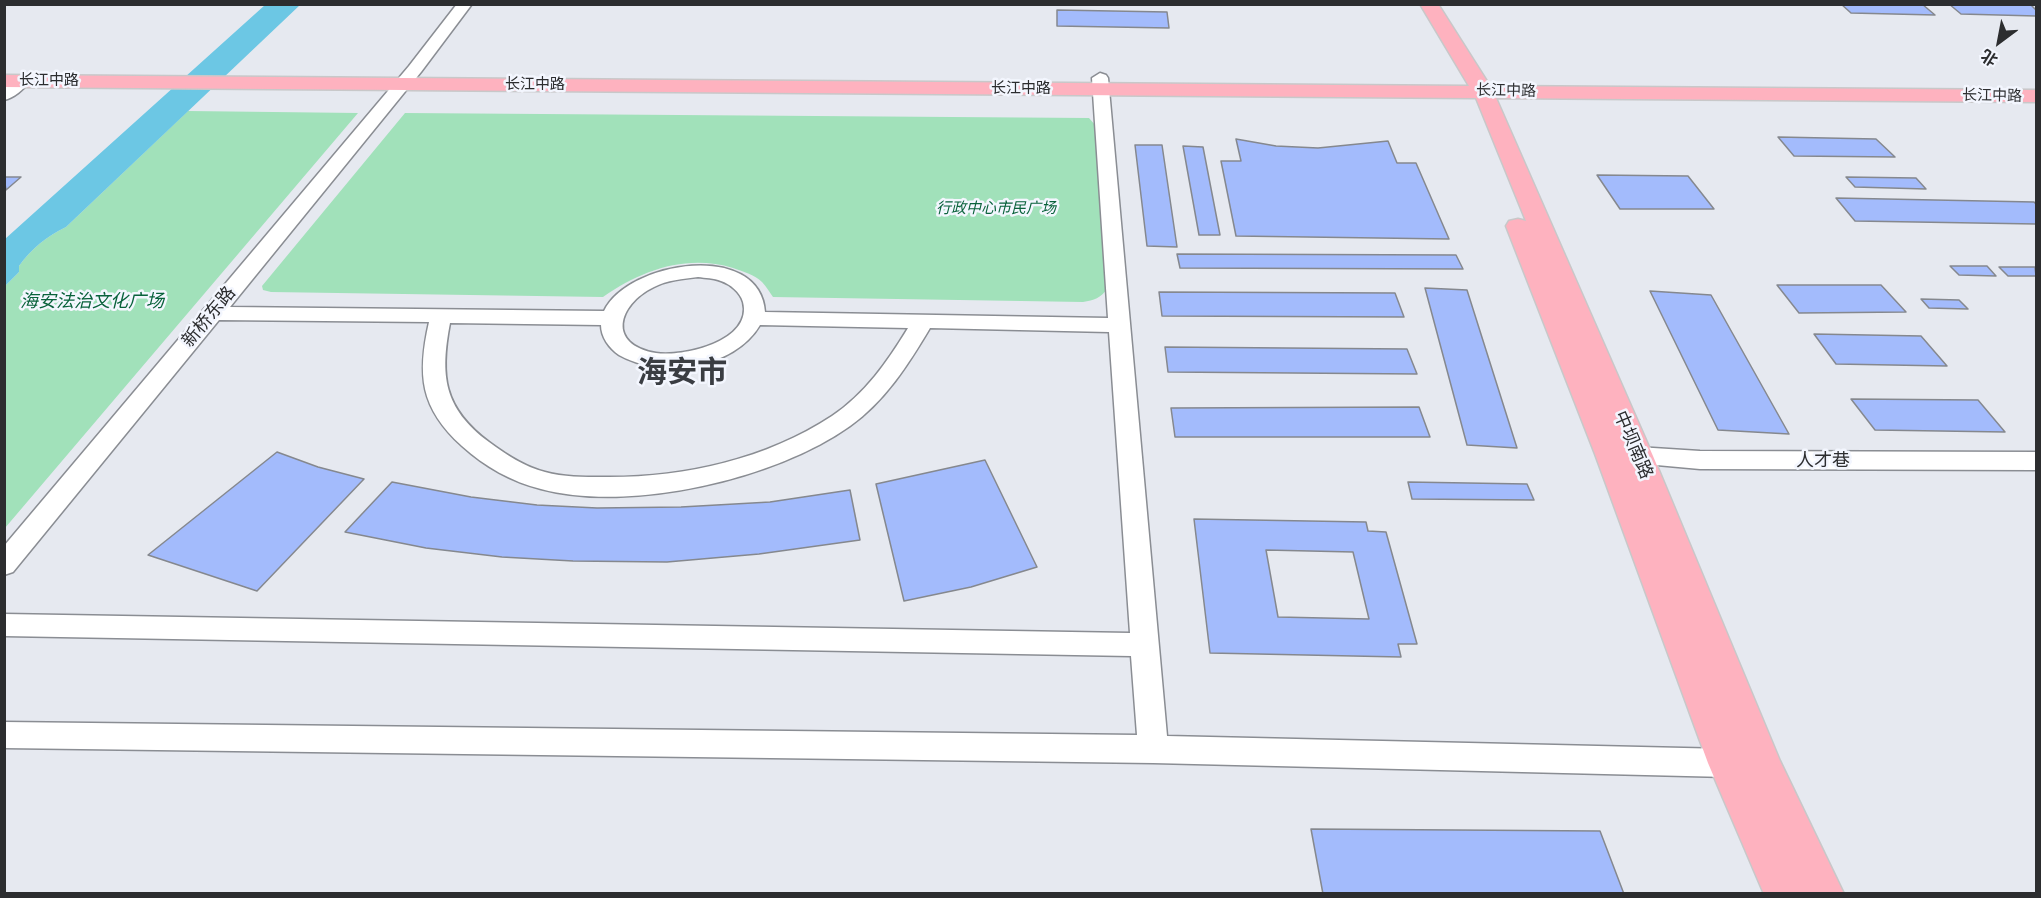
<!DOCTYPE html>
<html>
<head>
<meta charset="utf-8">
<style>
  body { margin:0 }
  #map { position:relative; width:2041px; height:898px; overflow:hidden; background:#e6e9f0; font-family:"Roboto Serif","Noto Sans SC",serif }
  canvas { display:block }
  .frame { position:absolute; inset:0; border:6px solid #2c2d2f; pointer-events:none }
  .north { position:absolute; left:1969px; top:12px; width:60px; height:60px; -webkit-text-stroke:4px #f3f6fe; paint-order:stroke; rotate:212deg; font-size:16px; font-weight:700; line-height:24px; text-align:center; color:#2c2d2f }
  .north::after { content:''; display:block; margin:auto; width:21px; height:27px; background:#2c2d2f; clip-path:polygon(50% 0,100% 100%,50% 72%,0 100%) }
</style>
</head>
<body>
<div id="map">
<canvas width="2041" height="898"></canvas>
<div class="frame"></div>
<div class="north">北</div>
</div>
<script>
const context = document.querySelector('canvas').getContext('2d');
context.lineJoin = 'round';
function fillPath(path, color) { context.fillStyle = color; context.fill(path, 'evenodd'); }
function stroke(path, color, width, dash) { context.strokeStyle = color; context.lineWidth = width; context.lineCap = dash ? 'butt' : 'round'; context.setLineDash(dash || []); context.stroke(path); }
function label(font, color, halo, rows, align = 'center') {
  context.font = font + ' "Roboto Serif","Noto Sans SC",serif'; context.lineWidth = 5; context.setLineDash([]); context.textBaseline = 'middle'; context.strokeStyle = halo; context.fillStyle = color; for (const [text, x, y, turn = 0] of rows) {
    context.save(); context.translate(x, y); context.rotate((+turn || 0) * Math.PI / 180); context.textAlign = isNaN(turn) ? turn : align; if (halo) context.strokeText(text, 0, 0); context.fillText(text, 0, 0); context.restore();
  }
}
fillPath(new Path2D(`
  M188,111L358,113L5,528V286L19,272V266C32,248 46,237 66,227Z
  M405,113L1089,118L1096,126L1107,289C1101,298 1094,300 1083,302L773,297C770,293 766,286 762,282C755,275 742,271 733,268C686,254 642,270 603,297L271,292L263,290L262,286Z`), '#a1e1ba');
fillPath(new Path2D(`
  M265,5H300L66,227C46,237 32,248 19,266V272L5,286V239Z`), '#6cc7e4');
const building = new Path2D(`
  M1841,4H1922L1935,15L1851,13Z
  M1949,4H2030L2036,10V16L1961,14Z
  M1057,10L1167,12L1169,28L1057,26Z
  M1778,137L1876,139L1895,157L1794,156Z
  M1236,139L1276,146L1318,148L1388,141L1397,163H1416L1449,239L1236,236L1221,161H1241Z
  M1135,145H1162L1177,247L1147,246Z
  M1183,146L1203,147L1220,235H1199Z
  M1597,175L1688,176L1714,209H1620Z
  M4,177H21L6,190Z
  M1846,177L1916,178L1926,189L1855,187Z
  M1836,198L2034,202L2036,204V224L1855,221Z
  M1177,254L1456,255L1463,269L1180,268Z
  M1950,266H1987L1996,276L1959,275Z
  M1999,267H2035L2036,276H2008Z
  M1777,285H1881L1906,312L1799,313Z
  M1425,288L1467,290L1517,448L1467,445Z
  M1650,291L1711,295L1789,434L1718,430Z
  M1159,292L1395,293L1404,317L1162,316Z
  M1921,299L1959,300L1968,309L1929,308Z
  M1814,334L1921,336L1947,366L1836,364Z
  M1165,347L1407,349L1417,374L1168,372Z
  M1851,399L1978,400L2005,432L1875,430Z
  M1419,407L1430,437H1175L1171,408Z
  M277,452L318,467L364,479L257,591L148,555Z
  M985,460L1037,567L971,587L904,601L876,484Z
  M392,482L471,497L537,505L597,508L681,507L770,502L850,490L860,540L759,554L667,562L573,561L502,557L426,548L345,532Z
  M1408,482L1527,484L1534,500L1412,499Z
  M1194,519L1366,522L1368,531L1386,532L1417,644H1398L1401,657L1210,653ZM1266,550L1353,552L1369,619L1278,617Z
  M1311,829L1600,831L1624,894H1323Z`);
fillPath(building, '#a3bbfc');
stroke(building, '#85888e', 1.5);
const minor = new Path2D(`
  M457,4H472L421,72L230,307L604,311C628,261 760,240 765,312L1108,318L1092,78L1100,73L1106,75L1108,78L1167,736L1727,749L1738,753L1742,763L1738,773L1727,777L1153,763L4,748V722L1137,735L1131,656L4,636V614L1130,633L1109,332L930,328C908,365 885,401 850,426C776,479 630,513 541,489C512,482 484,466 462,446C420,408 417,375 429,322L219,320L13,572L4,575V546L409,66ZM698,277C705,278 714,278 721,281C730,284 740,292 743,302C753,341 684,357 656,353C607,345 617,305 654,287C667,280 683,279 698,277ZM450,323L601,325C601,337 609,348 619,355C661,379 734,369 760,325L908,328C888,361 865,394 832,416C765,460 682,478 603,477C584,477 563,477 545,472C525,467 505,454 489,442C443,408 440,375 450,323Z
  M22,76L28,78L30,81C24,89 14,98 4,100V87Z
  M1622,446L1700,451L2036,452V470L1700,469L1613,461L1610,455L1613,449Z`);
const major = new Path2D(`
  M1420,4H1438L1490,86L2036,90V102L1496,98L1653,456L1780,761L1844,894H1764L1708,763L1595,454L1506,226L1509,221L1518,219L1526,221L1476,98L4,87V75L1469,86Z`);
stroke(minor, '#8a8d93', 3);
stroke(major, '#c8c8c9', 3);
fillPath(minor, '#fff');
fillPath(major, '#feb2bf');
label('15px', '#2c2d2f', '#f3f6fe', [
  ["长江中路",49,81],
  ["长江中路",535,85],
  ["长江中路",1021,89],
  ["长江中路",1506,91,1],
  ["长江中路",1992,96,1]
]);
label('italic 15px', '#09623b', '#f3f6fe', [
  ["行政中心市民广场",996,209]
]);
label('italic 18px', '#09623b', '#f3f6fe', [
  ["海安法治文化广场",92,302]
]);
label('18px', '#2c2d2f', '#f3f6fe', [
  ["新桥东路",209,317,-50],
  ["中坝南路",1633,445,67],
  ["人才巷",1823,461]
]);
label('bold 30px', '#3a3d42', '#f3f6fe', [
  ["海安市",682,373]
]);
</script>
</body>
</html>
